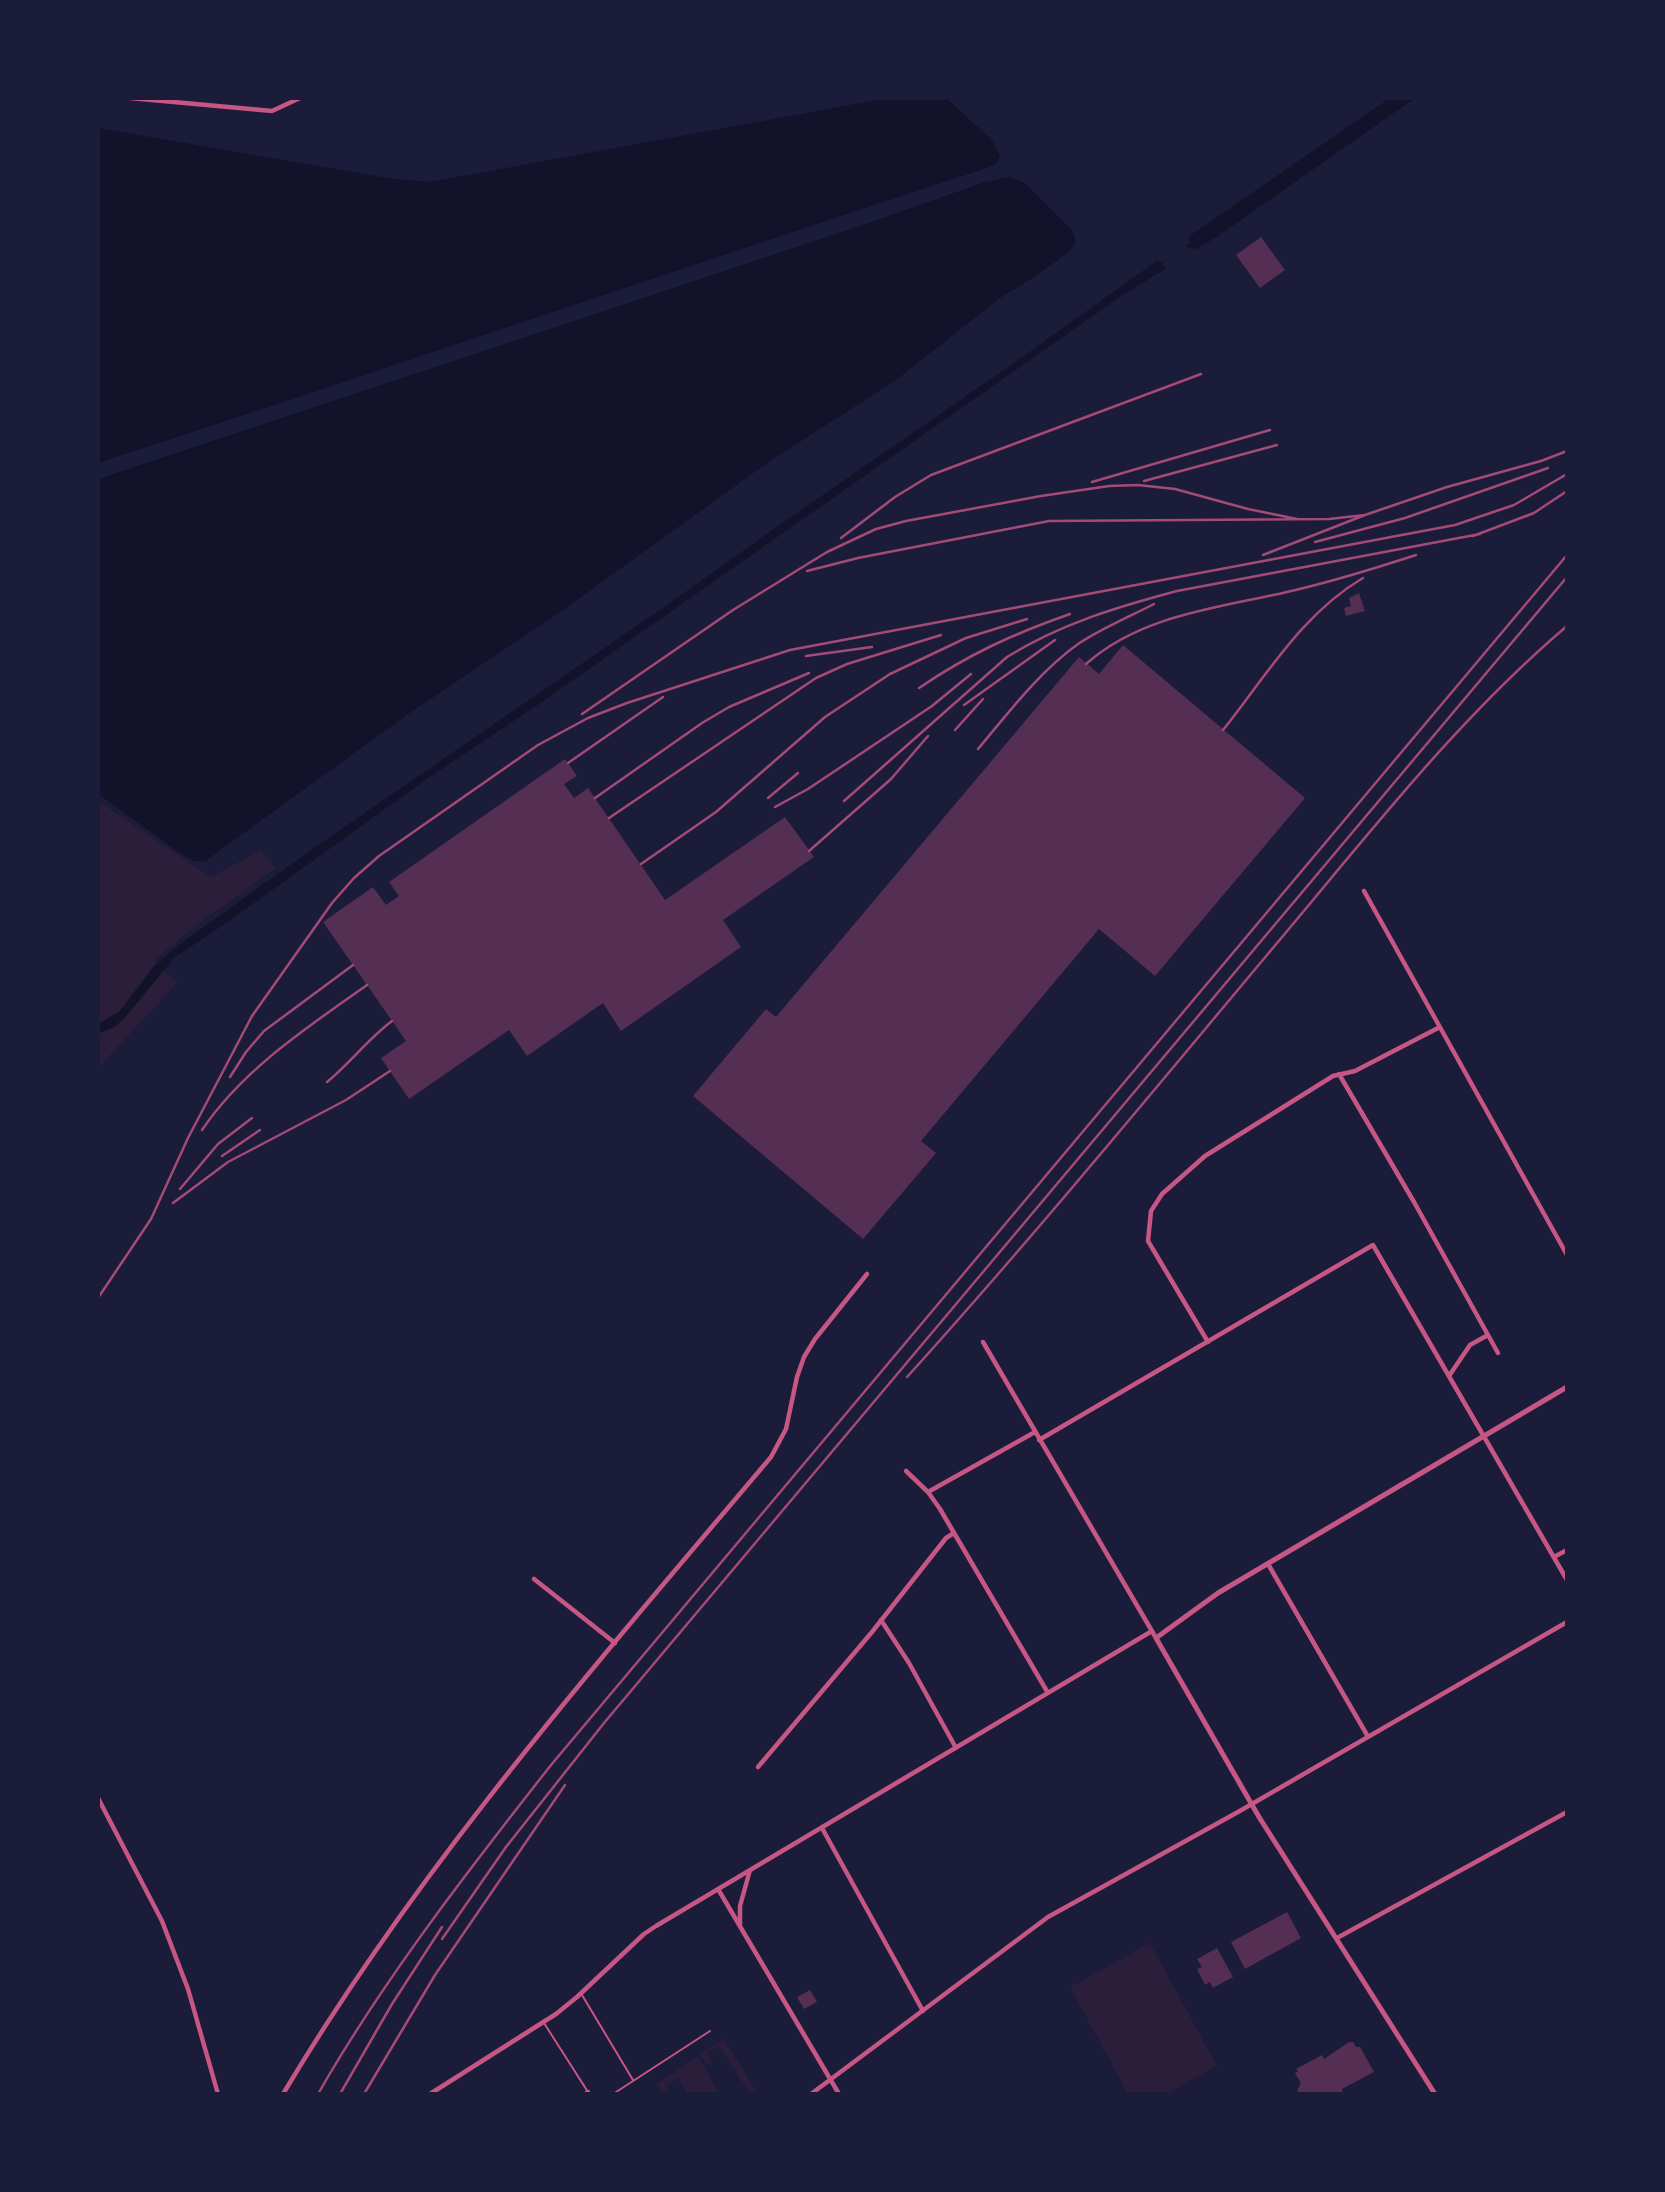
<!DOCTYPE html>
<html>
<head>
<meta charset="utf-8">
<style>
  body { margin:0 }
  #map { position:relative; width:1665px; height:2192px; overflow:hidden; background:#1b1b3a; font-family:"Nunito Sans",sans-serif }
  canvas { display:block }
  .frame { position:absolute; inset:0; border:100px solid #1b1b3a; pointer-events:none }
</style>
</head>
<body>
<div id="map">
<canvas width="1665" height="2192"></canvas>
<div class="frame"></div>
</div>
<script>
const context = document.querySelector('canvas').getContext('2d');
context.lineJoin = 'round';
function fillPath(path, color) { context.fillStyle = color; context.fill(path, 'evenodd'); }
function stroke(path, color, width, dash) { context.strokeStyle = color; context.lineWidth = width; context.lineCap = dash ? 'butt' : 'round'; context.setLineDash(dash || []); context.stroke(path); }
fillPath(new Path2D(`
  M98,801L211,877L261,850L276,868L195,926L154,961L177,983L98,1068Z
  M1150,1943L1217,2066L1166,2094H1128L1070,1987Z
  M724,2039L758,2094H750L719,2046L707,2053L712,2062L707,2065L700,2054Z
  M698,2056L720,2094H688L678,2078L666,2085L670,2093L663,2094L657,2084Z`), '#2a1e3b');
fillPath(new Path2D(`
  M888,98H946L992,140L1000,157L996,164L987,168C690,265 395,366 98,463V128L393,179L430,182Z
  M1390,98H1415L1218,236L1194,250L1192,247L1189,249L1186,245L1191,242L1188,237Z
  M1009,177L1025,183L1072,230L1076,242L1069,252L1031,279L1000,298L896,380L770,461L560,612L411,712L205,861H195L184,856L98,794V479L860,226L985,182Z
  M1158,260L1163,264L1165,269L1120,297L536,706L424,781L229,921L174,958L124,1019L114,1027L98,1034V1024L120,1011L153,967L180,944L314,848L667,605L788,519L1014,363Z`), '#12122b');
fillPath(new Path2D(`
  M1261,237L1285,270L1260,288L1236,255Z
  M1359,593L1365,611L1346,616L1344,608L1351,606L1349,598Z
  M1123,645L1305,798L1155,976L1099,929L921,1141L936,1153L863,1239L693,1096L766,1009L776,1017L1079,657L1099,674Z
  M565,759L577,776L564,784L574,798L588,788L665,900L785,817L814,857L723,920L741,947L621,1031L603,1003L527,1056L509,1030L409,1099L381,1058L406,1041L323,922L373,887L386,905L399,896L389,882Z
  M1287,1912L1301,1938L1245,1969L1231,1942Z
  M1217,1948L1233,1977L1213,1988L1210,1982L1205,1985L1197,1969L1202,1967L1197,1959Z
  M810,1990L817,2002L804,2009L797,1997Z
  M1349,2042H1353L1356,2047H1360L1374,2072L1342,2089L1343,2094H1300L1297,2090L1301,2083L1295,2073L1298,2071L1296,2069L1322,2055L1324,2059Z`), '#542f53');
stroke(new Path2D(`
  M582,1995L633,2080
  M544,2023L588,2092L592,2094
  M613,2094L710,2031`), '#c65784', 2);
stroke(new Path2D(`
  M130,98L272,111L300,98
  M1364,891L1567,1255
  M1339,1074L1414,1202L1498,1353
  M983,1342L1156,1638
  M1208,1342L1148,1241L1151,1211L1162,1194L1205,1156L1333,1076L1355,1071L1440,1027
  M1449,1376L1470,1345L1488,1335
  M1039,1440L1373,1245L1567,1580
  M906,1471L928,1492L940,1509L1048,1693
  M928,1492L1035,1432
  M1554,1557L1567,1550
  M1268,1564L1367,1735
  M534,1579L615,1643
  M881,1620L909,1663L956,1748
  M758,1767L872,1632L946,1538L954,1533
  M98,1798L162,1921L188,1989L218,2094
  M822,1828L923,2011
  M718,1889L839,2094
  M740,1925V1906L750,1870
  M1337,1938L1567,1812
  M283,2094C420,1864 599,1661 771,1457L786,1429L797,1377L804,1357L815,1339L867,1274
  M430,2094L556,2014L577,1997L644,1934L656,1926L1152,1631
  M585,2094L588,2092
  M811,2094L1048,1917L1238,1812L1567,1622`), '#c65784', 4.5);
stroke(new Path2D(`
  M1435,2094L1259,1817L1156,1638L1218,1593L1567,1387`), '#c65784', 5);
stroke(new Path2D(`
  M1144,481L1277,445
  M1092,482L1270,430
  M1473,536L1534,513L1567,491
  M841,538L895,497L931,475L1201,374
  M1315,542L1405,518L1548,468
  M1263,555L1365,515L1447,487L1541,461L1567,451
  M807,571L858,558L1049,521L1329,519L1365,515
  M806,656L872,647
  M1086,664C1141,615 1218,608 1287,592C1331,582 1373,569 1416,555
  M919,688C969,654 1013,634 1070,614
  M964,705L1055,640
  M582,714L733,610L827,552L876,529L906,521L1041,496L1109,486L1138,485L1175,489L1248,509L1297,519
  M955,730L983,699
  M1223,730C1266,676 1303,613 1363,578
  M978,749C1009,712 1039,672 1078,644C1102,628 1129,617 1154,604
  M568,763L663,697
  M595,798L702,723L729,707L809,673
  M768,798L798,773
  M844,801L1007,657C1060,624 1117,607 1177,591L1480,534
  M775,807L808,789L932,706L971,674
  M609,818L816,678L847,664L941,635
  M809,851L891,779L928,736
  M641,864L716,812L825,717L890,674L966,638L1027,619
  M230,1077L246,1052L264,1031L353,965
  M327,1082C350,1063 368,1039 392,1021
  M202,1130C243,1069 308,1027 367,985
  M222,1156L260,1130
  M180,1189L218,1144L252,1118
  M173,1203L228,1162L346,1100L390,1071
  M98,1298L151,1219L188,1138L252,1016L332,903L354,878L379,856L538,745L588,718L627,703L790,650L1455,525L1514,505L1567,474
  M907,1377C1038,1232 1162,1080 1288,930C1376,825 1462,715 1567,626
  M442,1939L506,1847L604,1723L1567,577
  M318,2094C383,1980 470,1868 551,1765L1567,555
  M340,2094L392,2004L442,1927
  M364,2094L435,1975L565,1785`), '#a44b75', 2.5);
</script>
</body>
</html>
